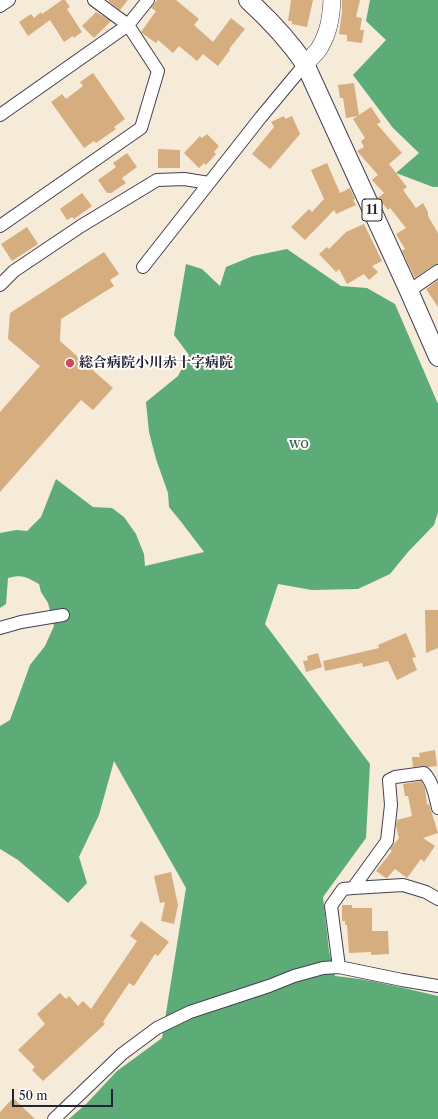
<!DOCTYPE html>
<html>
<head>
<meta charset="utf-8">
<style>
  body { margin:0 }
  #map { position:relative; width:438px; height:1119px; overflow:hidden; background:#f6ebd8; font-family:"Libre Caslon Text",serif }
  canvas { display:block }
  .scale { position:absolute; left:12px; top:1089px; width:101px; height:18px; box-sizing:border-box; border:2px solid #22223b; border-top:0; padding-left:5px; font-size:12px; line-height:14px; white-space:nowrap; color:#22223b; -webkit-text-stroke:3px #fdfcf7; paint-order:stroke }
</style>
</head>
<body>
<div id="map">
<canvas width="438" height="1119"></canvas>
<div class="scale">50 m</div>
</div>
<script>
const context = document.querySelector('canvas').getContext('2d');
context.lineJoin = 'round';
function fillPath(path, color) { context.fillStyle = color; context.fill(path, 'evenodd'); }
function stroke(path, color, width, dash) { context.strokeStyle = color; context.lineWidth = width; context.lineCap = dash ? 'butt' : 'round'; context.setLineDash(dash || []); context.stroke(path); }
function label(font, color, halo, rows, align = 'center') {
  context.font = font + ' "Libre Caslon Text","Noto Serif JP",serif'; context.lineWidth = 4; context.setLineDash([]); context.textBaseline = 'middle'; context.strokeStyle = halo; context.fillStyle = color; for (const [text, x, y, turn = 0] of rows) {
    context.save(); context.translate(x, y); context.rotate((+turn || 0) * Math.PI / 180); context.textAlign = isNaN(turn) ? turn : align; if (halo) context.strokeText(text, 0, 0); context.fillText(text, 0, 0); context.restore();
  }
}
fillPath(new Path2D(`
  M370,0H438V187H433L396,173L419,153L393,128L353,75L386,40L366,21Z
  M287,249L341,286L367,288L395,304L438,404V512L434,525L408,552L390,574L358,589L312,590L278,584L265,624L370,764L366,838L323,897L329,951L335,976C370,979 404,988 438,996V1119H69L87,1103L117,1071L162,1038L186,888L114,761L99,815L79,857L87,883L68,903L18,860L0,849V726L10,720L30,665L45,646L54,626L48,603L41,592L39,584C26,577 23,574 8,578L6,604L0,608V533L16,530L27,531L41,517L56,479L93,507L112,508L124,517L136,534L144,554L145,566L204,552L182,523L169,507L168,493L156,459L149,432L146,402L178,376L189,355L174,335L186,264L202,269L220,286L226,267L253,256Z`), '#5dac78');
fillPath(new Path2D(`
  M62,0H65L70,7L67,9L82,32L74,38L73,36L64,42L50,20L28,36L19,22L31,14L34,18L41,12L42,14Z
  M109,0H128L120,10L108,1Z
  M157,0H176L199,19L194,25L213,42L231,18L245,29L229,49L230,50L218,66L203,54L197,61L179,46L173,53L158,40L156,43L142,33L141,32L156,11L151,8Z
  M291,0H313L307,27L292,24V21H288Z
  M342,0H360L356,17L362,18L360,30H364L362,43L347,41V35L339,34L342,12Z
  M96,12L111,21L94,38L82,26Z
  M93,73L125,119L114,127L116,129L96,143L94,141L84,148L51,102L62,94L66,99L83,86L80,82Z
  M354,83L359,115L371,107L381,122L377,124L402,153L389,164L407,187L403,190L416,208L423,203L428,212V216L438,233V264L434,265L415,278L402,251L405,249L396,234L406,228L390,208L388,210L378,198L384,193L372,180L378,175L357,151L364,147L361,141L365,138L353,119L358,116L346,118L343,98H340L338,85Z
  M284,116L285,119L292,116L300,134L270,169L252,154L274,127L271,122Z
  M207,134L219,146L214,152L216,154L206,165L204,163L199,168L184,153L200,136L202,138Z
  M158,149L180,150V168H158Z
  M127,153L137,167L122,178L126,183L111,193H107L98,180L116,167L113,163Z
  M327,163L340,193L350,188L355,199L353,200L356,205L336,214L334,210L305,240L291,227L309,209L312,212L324,199L311,170Z
  M82,193L92,206L74,219L72,217L67,220L60,209Z
  M364,224L382,261L372,266L378,272L369,280L364,274L347,284L339,269L336,272L319,254L327,247L329,249L346,232Z
  M27,227L38,244L12,261L1,244Z
  M104,252L119,274L110,280L114,286L61,319L60,341L113,388L93,410L81,400L0,492V412L40,366L8,339L10,313Z
  M438,280V307L426,289Z
  M425,610H438V648L426,653Z
  M406,633L416,657L412,658L417,670L397,680L388,661L363,667L362,663L325,671L323,661L379,648L378,645Z
  M318,653L322,667L306,672L303,661L308,660L307,656Z
  M435,750L437,766L428,767L423,766L413,767L412,757H420L419,753Z
  M421,781L425,788L427,805L429,804L438,833L423,838L435,846L424,862L421,859L407,878L395,869L387,878H386L376,871L392,851L390,849L399,838L396,826L397,820L412,816L408,796H405L403,784Z
  M171,872L178,905L174,924L161,921L165,902L160,903L154,876Z
  M342,905H352V908H372V931H388L389,954L371,955V952L349,953L347,925H345V921H342Z
  M141,921L169,942L158,956L155,954L134,986L129,983L103,1022L105,1024L43,1081L32,1070L35,1067L18,1050L45,1024L37,1014L60,993L66,999L69,996L78,1006L83,1001L91,1009L137,941L130,936Z
  M13,1098L35,1119H0V1112Z`), '#d5ad7e');
const street = new Path2D(`
  M0,6L9,0
  M0,115L128,25L148,0
  M0,226L141,128L158,71L128,25L94,0
  M143,267L261,117L305,64
  M0,285L14,271L81,226L157,180L184,179L209,183
  M409,291L438,271
  M0,628L21,622L63,615
  M353,888L387,841L391,805L389,780L395,777L424,773C433,782 435,796 438,808
  M339,967L331,906L343,889L353,888L403,885L426,892L438,899
  M54,1119L122,1054L157,1028L190,1012L269,986L294,976L323,968L339,967L402,980L438,986`);
const secondary = new Path2D(`
  M305,64C310,58 317,53 320,47C329,32 331,17 332,0`);
const primary = new Path2D(`
  M248,0C271,21 288,39 305,64L409,291L438,357`);
stroke(street, '#424053', 14);
stroke(secondary, '#424053', 18);
stroke(primary, '#424053', 20);
stroke(street, '#fff', 12);
stroke(secondary, '#fff', 17);
stroke(primary, '#fff', 18);
for (const [x, y, r, color] of [
  [70,363,5,"#d1495b"]
]) { const dot = new Path2D(); dot.arc(x, y, r, 0, 2 * Math.PI); context.fillStyle = color; context.fill(dot); stroke(dot, '#fdfcf7', 1.5); }
for (const [x, y, w] of [
  [372,210,20]
]) { const box = new Path2D(); box.roundRect(x - w / 2, y - 11, w, 22, 3); context.fillStyle = '#fdfcf7'; context.fill(box); stroke(box, '#22223b', 1); }
label('bold 13px', '#22223b', null, [
  ["11",372,210]
]);
label('bold 14px', '#22223b', '#fdfcf7', [
  ["総合病院小川赤十字病院",79,363]
], 'left');
label('14px', '#3e5c57', '#fdfcf7', [
  ["wo",299,444]
]);
</script>
</body>
</html>
